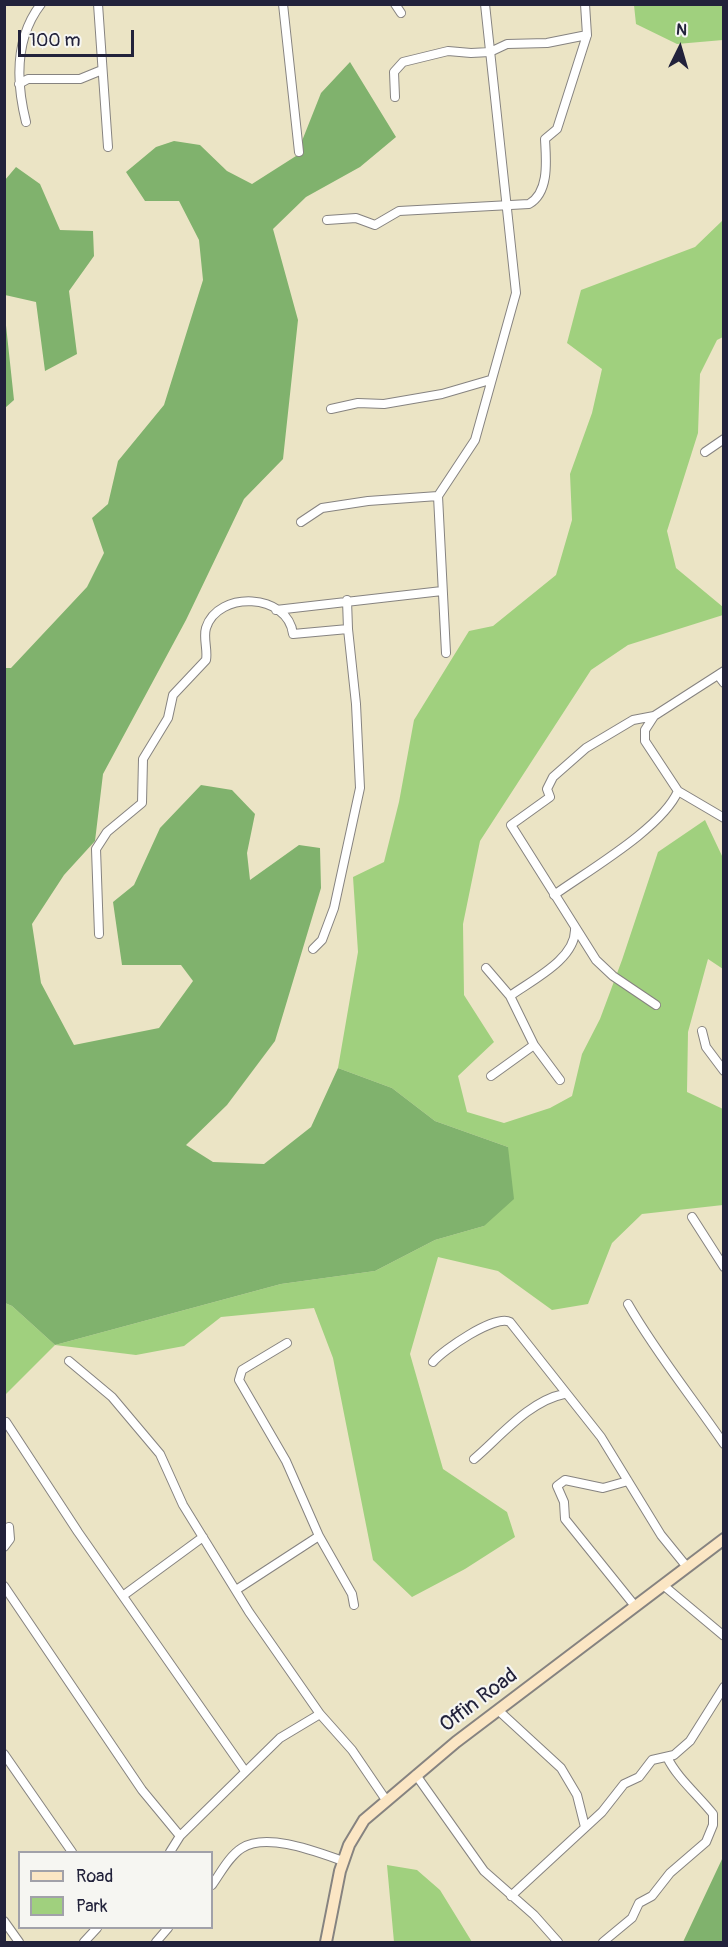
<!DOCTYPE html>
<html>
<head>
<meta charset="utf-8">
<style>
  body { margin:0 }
  #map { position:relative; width:728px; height:1947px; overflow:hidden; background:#ebe4c5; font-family:Pangolin,sans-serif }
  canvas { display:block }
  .frame { position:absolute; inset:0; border:6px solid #22223b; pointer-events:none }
  .legend { position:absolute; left:18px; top:1851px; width:195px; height:78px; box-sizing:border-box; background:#f6f6f2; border:2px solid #a1a1a9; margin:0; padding:8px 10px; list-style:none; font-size:18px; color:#22223b }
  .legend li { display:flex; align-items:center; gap:12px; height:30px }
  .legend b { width:30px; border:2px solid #a1a1a9 }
  .north { position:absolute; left:650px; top:18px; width:60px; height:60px; -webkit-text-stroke:4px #f6f6f2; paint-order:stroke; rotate:5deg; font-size:16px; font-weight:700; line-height:24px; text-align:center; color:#22223b }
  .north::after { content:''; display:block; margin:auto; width:21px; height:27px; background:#22223b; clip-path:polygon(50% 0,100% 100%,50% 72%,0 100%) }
  .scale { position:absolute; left:18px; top:30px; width:116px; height:27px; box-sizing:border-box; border:3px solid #22223b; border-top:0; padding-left:8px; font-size:18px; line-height:21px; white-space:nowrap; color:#22223b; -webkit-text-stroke:4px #f6f6f2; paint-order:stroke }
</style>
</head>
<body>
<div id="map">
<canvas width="728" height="1947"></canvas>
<div class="frame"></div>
<ul class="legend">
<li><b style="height:8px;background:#fbe6c4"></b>Road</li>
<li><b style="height:16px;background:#a0d07e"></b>Park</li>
</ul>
<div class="north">N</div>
<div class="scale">100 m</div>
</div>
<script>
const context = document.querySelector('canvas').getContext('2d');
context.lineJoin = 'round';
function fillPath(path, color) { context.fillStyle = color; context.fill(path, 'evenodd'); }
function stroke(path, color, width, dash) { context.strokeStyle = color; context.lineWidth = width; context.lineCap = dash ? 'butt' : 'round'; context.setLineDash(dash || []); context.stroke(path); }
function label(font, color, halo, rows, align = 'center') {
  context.font = font + ' Pangolin,sans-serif'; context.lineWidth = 4.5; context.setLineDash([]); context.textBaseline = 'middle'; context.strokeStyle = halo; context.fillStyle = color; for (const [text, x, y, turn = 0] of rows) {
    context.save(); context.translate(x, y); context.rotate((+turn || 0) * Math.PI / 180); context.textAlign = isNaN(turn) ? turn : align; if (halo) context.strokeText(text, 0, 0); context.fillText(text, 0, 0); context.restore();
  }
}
fillPath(new Path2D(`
  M634,5H723V40L677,44L636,24Z
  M723,220V337L717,340L700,374L698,433L667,531L676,568L723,607V615L628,645L591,670L480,841L463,924L464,995L494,1042L458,1076L467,1112L504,1123L550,1108L572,1096L582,1054L600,1019L622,960L658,852L705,820L723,858V969L708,959L688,1032L687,1092L723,1109V1205L642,1214L612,1243L588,1304L552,1310L498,1271L438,1257L410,1354L443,1469L507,1512L515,1537L465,1569L412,1597L373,1560L333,1358L314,1308L221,1317L184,1346L136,1355L55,1345L5,1395V1303L12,1306L55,1345L281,1284L375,1271L435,1240L484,1226L508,1147L435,1121L392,1088L338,1068L358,952L353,877L384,862L399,802L414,720L469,631L493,626L556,575L572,520L570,474L592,413L602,369L567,343L581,290L695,247Z
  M387,1865L417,1870L440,1890L472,1942H394Z`), '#a0d07e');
fillPath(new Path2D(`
  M350,62L396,137L360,167L306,197L273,229L298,320L283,459L244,499L186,620L103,774L95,841L64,875L32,924L41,983L74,1045L159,1028L193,981L181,965H122L113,902L134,885L160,828L201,785L232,790L255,814L247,853L250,880L299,845L320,848L321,888L275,1041L227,1105L186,1145L213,1162L264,1164L311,1127L338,1068L392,1088L435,1121L508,1147L514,1199L484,1226L435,1240L375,1271L281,1284L55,1345L12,1306L5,1303V668H11L87,587L104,553L92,518L108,504L118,461L164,405L203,280L199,240L179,201H145L126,172L156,147L174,141L200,145L227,171L252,184L296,156L321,93Z
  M16,167L40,184L60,230L93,231L94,256L69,291L77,354L45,371L36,302L5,295V180Z
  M5,316L14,400L5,408H4Z
  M723,1857V1942H683Z`), '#80b26d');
const street = new Path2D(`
  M98,4L108,147
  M283,4L299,152
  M395,4L401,13
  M19,84L28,79H80L102,70
  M395,97L394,72L403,62L448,51L471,53L490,52L507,44L547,43L587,35
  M26,122C16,82 14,39 41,4
  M327,220L356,218L375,225L399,211L529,204C550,192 546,159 545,139L557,129L587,35L585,4
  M331,409L358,403L384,404L442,394L490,380
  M705,452L724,439
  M301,522L322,508L368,501L438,496
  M276,610L442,591
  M446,653L438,496L475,440L516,293L485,4
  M718,675L724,683
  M654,716L645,730V741L678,791L724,818
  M554,895C589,870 662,828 678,791
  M99,934L96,849L107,832L142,803L143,759L168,718L173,695L206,660C208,650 203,638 206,628C218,590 288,593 293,634L348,629L347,600
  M313,949L322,940L334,908L360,788L356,704L348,629
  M486,968L510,996L534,1045L560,1080
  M510,996C532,980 576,959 575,929
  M656,1005L613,976L596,960L511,825L550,797L547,789L553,777L586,748L633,720L654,716L724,671
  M702,1031L706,1047L724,1071
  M491,1076L534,1045
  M692,1217L724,1267
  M628,1304C656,1353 692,1397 724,1444
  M287,1343L242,1370L239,1380L286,1461L319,1536L352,1594L354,1605
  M69,1361L112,1397L160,1454L183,1505L249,1612L320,1714L352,1750L386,1800
  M433,1362C443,1350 495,1314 510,1322L601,1437L661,1535L687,1567
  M6,1422L78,1532L245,1771
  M474,1459C500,1437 529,1401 564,1394
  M628,1481L603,1488L565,1480L557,1486L564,1502L565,1519L635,1606
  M4,1547L10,1539L9,1527
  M663,1585L724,1636
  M4,1586L142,1790L180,1836
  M236,1590L319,1536
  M124,1595L203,1537
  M499,1711L561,1768L577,1795L585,1827
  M4,1754L72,1852
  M416,1775L484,1871L534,1915L558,1942
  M170,1852L180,1836L280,1738L320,1714
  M212,1885C220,1874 229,1856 242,1848C267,1832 317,1852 343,1861
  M511,1896L602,1812L624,1784L639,1777L652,1760L674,1755L690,1741L724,1687
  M4,1921L19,1942
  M84,1942L97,1928
  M156,1942L168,1928
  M603,1942L632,1918L639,1903L652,1896L670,1873L706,1842L713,1825V1814C698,1795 677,1778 667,1757`);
const secondary = new Path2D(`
  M326,1942L340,1871L349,1845L364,1820L456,1742L724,1539`);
stroke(street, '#868380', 10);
stroke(secondary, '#868380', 14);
stroke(street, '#fff', 8);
stroke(secondary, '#fbe6c4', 10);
label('21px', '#22223b', '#f6f6f2', [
  ["Offin Road",479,1701,-37]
]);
</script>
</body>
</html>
